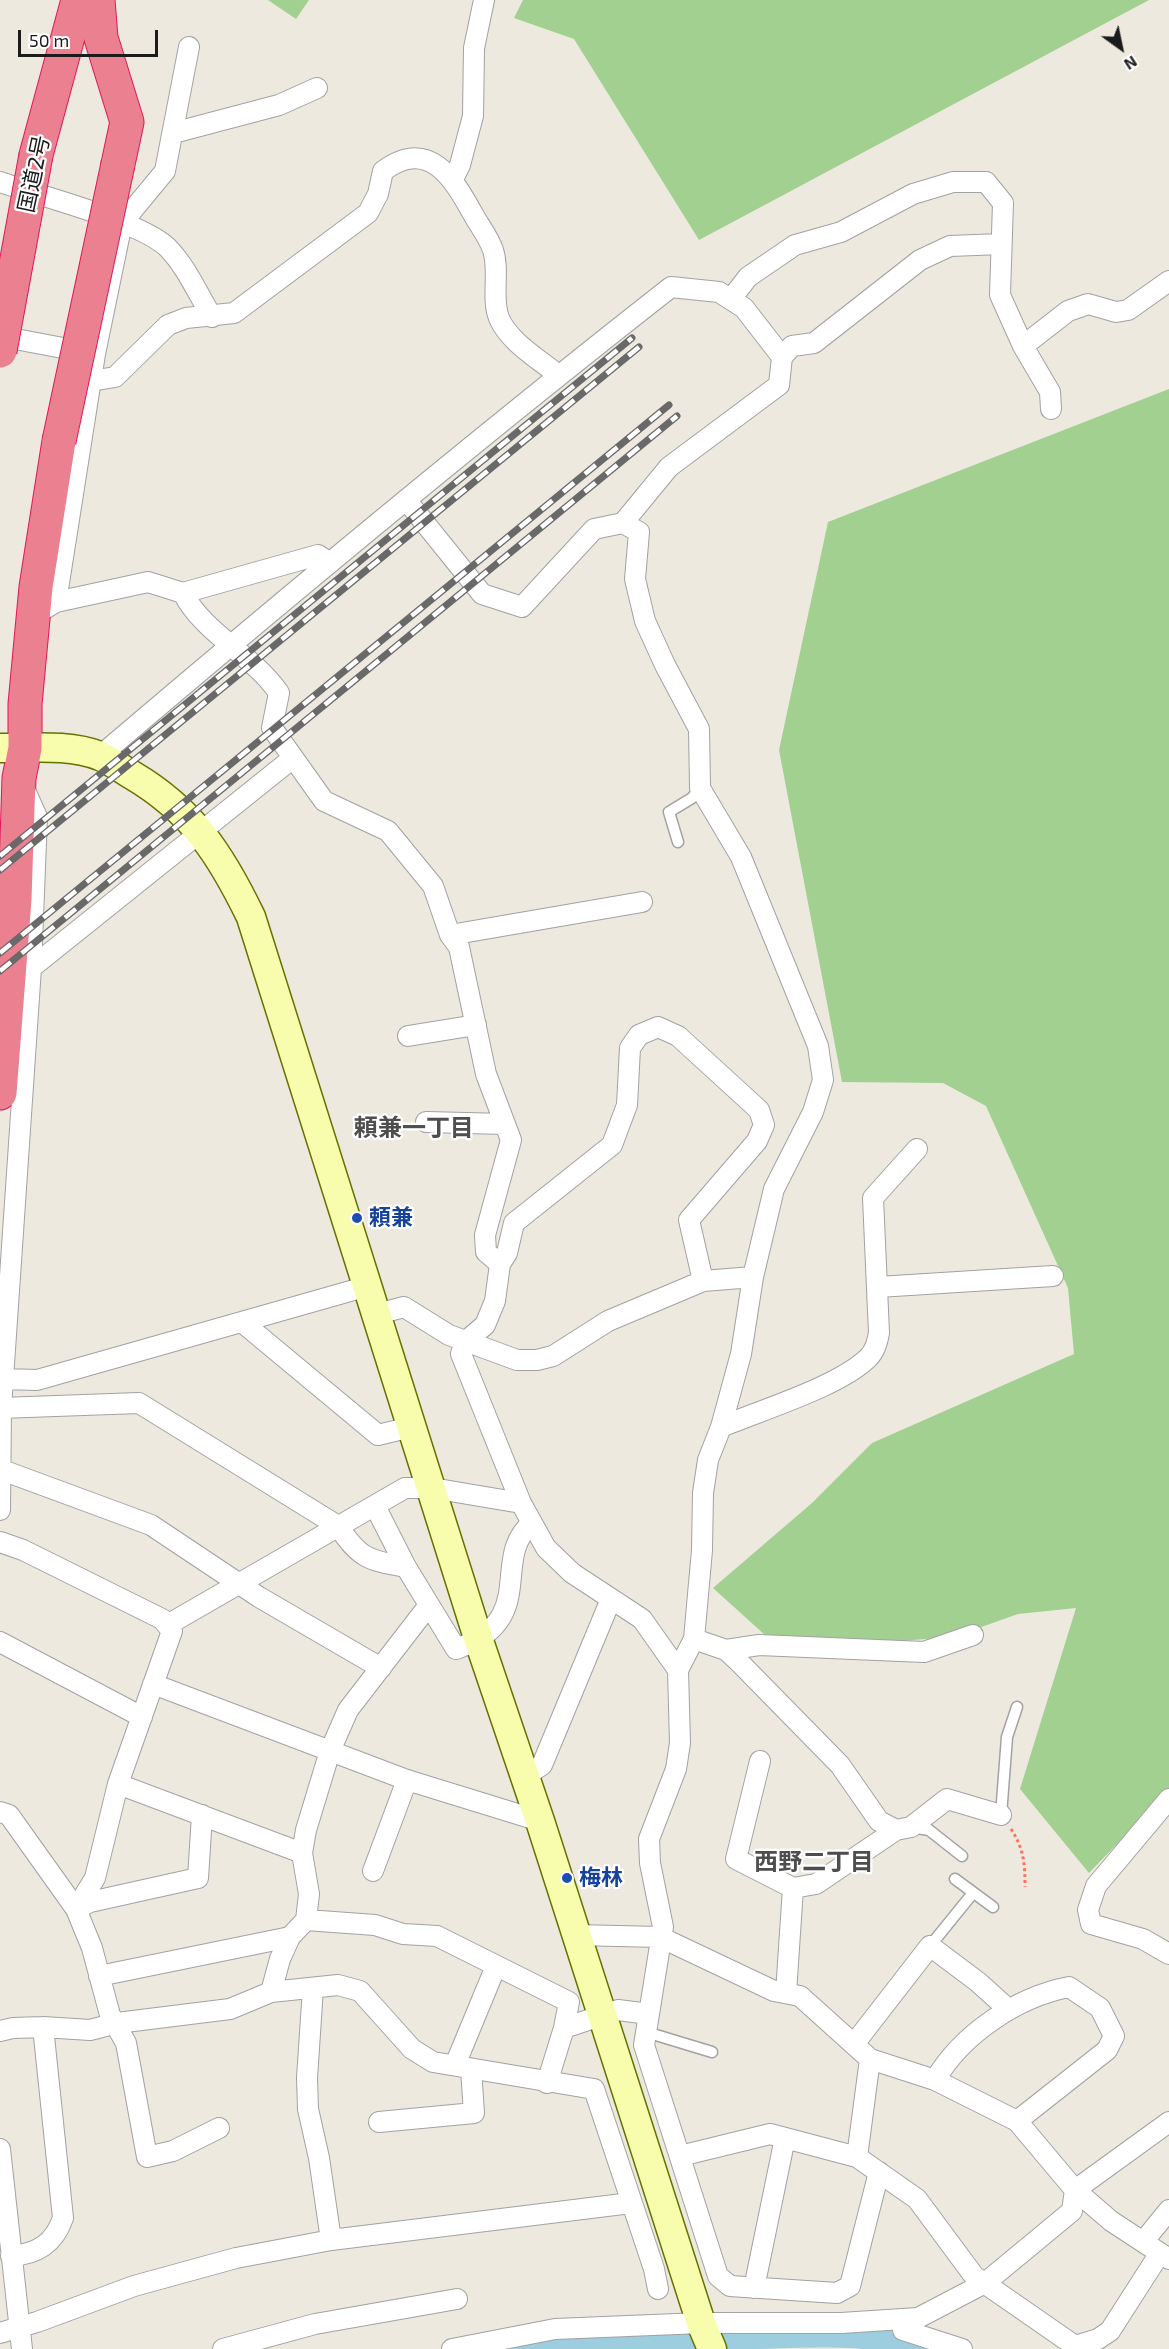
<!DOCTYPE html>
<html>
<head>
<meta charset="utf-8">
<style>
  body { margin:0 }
  #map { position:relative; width:1169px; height:2349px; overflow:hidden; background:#ede9df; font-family:"Exo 2",sans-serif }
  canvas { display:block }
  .north { position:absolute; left:1091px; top:18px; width:60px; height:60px; -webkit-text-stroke:4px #fff; paint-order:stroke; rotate:147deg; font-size:16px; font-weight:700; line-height:24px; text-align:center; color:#1b1b1b }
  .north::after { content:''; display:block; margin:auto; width:21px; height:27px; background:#1b1b1b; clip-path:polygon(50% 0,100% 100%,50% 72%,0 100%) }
  .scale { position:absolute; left:18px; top:30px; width:140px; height:27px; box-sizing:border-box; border:3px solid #1b1b1b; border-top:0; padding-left:8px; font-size:18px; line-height:21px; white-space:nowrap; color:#1b1b1b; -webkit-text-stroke:4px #fff; paint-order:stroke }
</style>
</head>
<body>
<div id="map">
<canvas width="1169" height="2349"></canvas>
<div class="north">N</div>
<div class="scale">50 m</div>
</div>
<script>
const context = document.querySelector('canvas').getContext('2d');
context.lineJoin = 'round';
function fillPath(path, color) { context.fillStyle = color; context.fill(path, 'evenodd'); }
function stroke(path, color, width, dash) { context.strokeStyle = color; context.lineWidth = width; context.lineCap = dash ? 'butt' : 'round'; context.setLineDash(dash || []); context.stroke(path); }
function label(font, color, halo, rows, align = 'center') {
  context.font = font + ' "Exo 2","Noto Sans JP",sans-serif'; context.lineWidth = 4.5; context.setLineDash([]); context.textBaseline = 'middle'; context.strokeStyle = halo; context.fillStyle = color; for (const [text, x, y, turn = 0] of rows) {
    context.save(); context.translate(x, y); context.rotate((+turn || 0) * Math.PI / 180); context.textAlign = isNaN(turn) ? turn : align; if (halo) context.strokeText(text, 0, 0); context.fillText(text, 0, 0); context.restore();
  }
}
fillPath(new Path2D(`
  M268,0H309L296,19Z
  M523,0H1149L699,240L574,39L514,18Z
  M1169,389V1790L1089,1873L1020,1789L1076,1608L1018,1614L953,1637L858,1644L765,1635L713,1588L812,1503L872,1443L1074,1354L1068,1288L986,1106L943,1083L842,1082L779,750L828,522Z`), '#a1d091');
stroke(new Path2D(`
  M499,2349C570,2330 658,2334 732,2333C797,2333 870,2322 931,2349`), '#9ccedf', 33);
const lane = new Path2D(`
  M678,842L669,812L692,798L700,788
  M1001,1815L1007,1737L1017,1707
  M911,1827L929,1830L962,1856
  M955,1879L993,1907
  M930,1946L973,1893
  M646,2032L712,2052`);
const street = new Path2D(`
  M173,133L279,105L317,88
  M453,179L460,165L473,116L474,48L484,0
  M0,182C40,196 139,221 167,247C186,266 198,294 212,317
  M731,299L748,277L795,245L841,232L913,194L953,182H986L1003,203L1000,295L1023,346L1050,392L1051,409
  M0,336L89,353
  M1023,346L1068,311L1088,304L1116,312L1128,310L1169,281
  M782,357L792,346L814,343L920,260L950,246L1001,244
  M91,381L115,377L168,325L186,318L234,313L368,213L378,194L383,171C429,137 453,178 473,214C479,225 489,238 493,250C500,271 491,298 499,318C509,342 539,359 558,375
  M623,523L639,532L635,579L645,621L665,665L699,729L700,788L741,857L818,1046L823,1080L813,1112L774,1189L753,1277L741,1354L721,1427L708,1460L703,1493L702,1550L694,1639L678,1670
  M183,593C204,634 252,654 279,693L272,728L324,801L388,831L433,886L450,935
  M56,602L95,354L122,223L165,171L189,47
  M46,608L56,602L148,582L183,593L318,555L330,563
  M100,756C288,596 477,439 671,287L719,292L744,308L782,357L779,385L669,467L623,523L594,529L522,607L482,594L407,501
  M31,968L293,758
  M408,1036L476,1025
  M426,1122L505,1124
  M500,1264L486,1252L485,1235L511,1140L486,1074L459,947L450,935L642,902
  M703,1281L689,1220L757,1141L764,1125L759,1110L678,1036L658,1027L639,1035L630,1048L627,1105L612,1145L514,1223L507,1253L500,1264L495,1301L485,1325L465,1342L461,1354L521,1503L546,1548L572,1573L642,1619L678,1670L680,1743L676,1769L649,1839L650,1863L663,1927L644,2045L718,2276L730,2286L837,2293L850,2286L879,2172
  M878,1287L1053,1276
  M377,1314L404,1307L449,1335L517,1360H537L553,1356L608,1321L703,1281L753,1277
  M242,1322L378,1435L411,1427
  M3,1379L37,1380L368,1286
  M0,1408L139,1403L338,1526C360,1559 368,1560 406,1567
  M721,1427C761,1410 838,1387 868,1358C875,1351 877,1343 879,1333L873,1198L917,1149
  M2,1470L151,1525L259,1597L381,1668
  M375,1506L406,1567L456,1649C541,1619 489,1559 532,1523
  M0,1510L1,1408L31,968L37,817L24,788
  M0,1542L23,1550L162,1619L172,1631L118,1784L95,1878L76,1909
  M169,1624L405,1488H432L521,1503
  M694,1639L726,1650L740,1663L840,1765L879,1821L896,1830L911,1827L947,1799L1001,1815
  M0,1642L142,1717
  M726,1650L759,1645L924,1652L973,1635
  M153,1684L407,1780L540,1821
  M760,1761L736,1859L793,1888L786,1993
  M525,1776L542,1765L611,1599
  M118,1784L302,1853
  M1169,1799L1096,1886L1088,1910L1091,1924L1143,1939L1169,1954
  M0,1812L9,1815L76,1909L92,1948L110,2015L126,2043L147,2157L173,2151L219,2128
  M373,1871L407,1780
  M793,1888L816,1884L896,1830
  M76,1909L90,1902L198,1878L202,1815
  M306,1920L375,1925L403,1934L437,1936L569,2002L564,2028
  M575,1935L660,1937L774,1991L800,1996L870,2059L935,2080L1017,2121L1075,2190L1111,2221L1169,2259
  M99,1976L290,1937
  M313,1988L307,2078L308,2109L319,2158L331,2240
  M271,1992L280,1959L290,1937L306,1920L309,1894L302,1853L306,1830L330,1751L348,1710L429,1605
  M0,2031L13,2028L43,2027L90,2030L117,2023L230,2009L271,1992L338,1985L360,1991L412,2049L433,2062L594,2089L654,2269L658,2289
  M854,2044L930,1946L978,1982L1008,2009
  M455,2065L496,1966
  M935,2080C962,2034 1017,1997 1069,1987L1100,2008L1114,2036L1107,2050L1017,2121
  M547,2083L564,2028L618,2010L649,2014
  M379,2122L474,2113L471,2069
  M0,2149L22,2349
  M680,2156L770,2134L857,2157L917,2199L974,2276L1075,2346L1098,2339L1110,2331L1160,2253
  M857,2157L870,2059
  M1143,2242L1169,2210
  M11,2256C37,2254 54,2244 63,2218L43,2027
  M754,2288L785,2138
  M901,2319L903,2330L962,2349
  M0,2333L37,2322L134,2286L236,2258L331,2240L631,2203
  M223,2349L315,2324L457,2299
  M452,2349L555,2329L701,2323H841L918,2318L985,2283L1072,2211L1075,2190L1169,2122`);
const secondary = new Path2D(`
  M0,748C33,748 70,744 100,756C111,761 122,769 132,775C193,811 221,855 251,917L479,1641L540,1821L701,2323L712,2349`);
const highway = new Path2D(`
  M98,0L101,38L127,122L118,164
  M36,155L78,0
  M0,1093L15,899L19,778L25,748V704L36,587L59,441`);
stroke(lane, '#a2a2a2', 13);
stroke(street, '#a2a2a2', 22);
stroke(secondary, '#647300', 31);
stroke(highway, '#e01857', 35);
stroke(new Path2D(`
  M1011,1829C1024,1849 1025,1864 1025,1887`), '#ff735e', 3, [3, 3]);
stroke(lane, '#fff', 10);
stroke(street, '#fff', 20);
stroke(secondary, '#f7fdad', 28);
stroke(highway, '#eb8091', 33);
const rail = new Path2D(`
  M0,856L632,338
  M0,870L639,347
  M0,953L669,405
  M0,971L677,416`);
stroke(rail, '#696969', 7);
stroke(rail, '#fff', 4.5, [14]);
const highwayBridge = new Path2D(`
  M0,351L36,155
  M59,441L118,164`);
stroke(highwayBridge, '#e01857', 35, []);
stroke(highwayBridge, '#eb8091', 33);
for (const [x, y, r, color] of [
  [357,1218,6,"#1a4fb4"],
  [567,1878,6,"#1a4fb4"]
]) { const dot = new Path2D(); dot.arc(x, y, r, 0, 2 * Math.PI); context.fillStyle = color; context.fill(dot); stroke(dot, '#fff', 2); }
label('22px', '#1b1b1b', '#fff', [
  ["国道2号",34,174,-78]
]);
label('bold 22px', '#164399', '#fff', [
  ["頼兼",369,1218],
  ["梅林",579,1878]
], 'left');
label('bold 24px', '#4e4e4e', '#fff', [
  ["頼兼一丁目",414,1128],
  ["西野二丁目",814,1862]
]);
</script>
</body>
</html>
